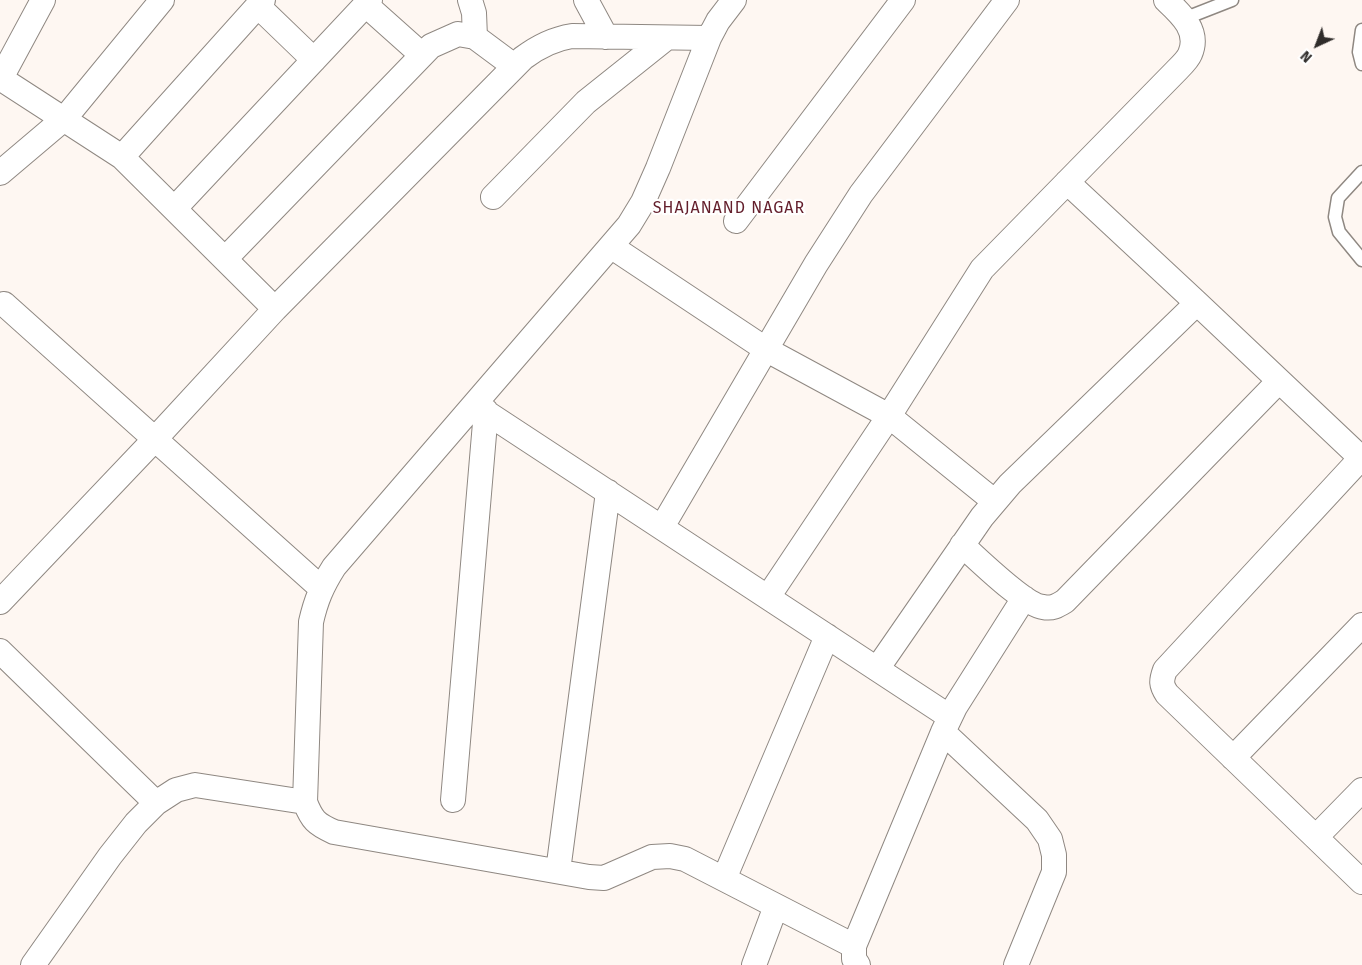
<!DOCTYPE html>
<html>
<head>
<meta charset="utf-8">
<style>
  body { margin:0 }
  #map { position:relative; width:1362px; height:965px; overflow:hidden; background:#fef7f2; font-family:"Fira Sans",sans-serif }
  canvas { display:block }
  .north { position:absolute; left:1292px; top:20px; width:50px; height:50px; -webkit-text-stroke:4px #fff; paint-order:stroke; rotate:223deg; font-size:14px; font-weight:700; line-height:20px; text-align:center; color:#2f2c2a }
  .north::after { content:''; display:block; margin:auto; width:18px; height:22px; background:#2f2c2a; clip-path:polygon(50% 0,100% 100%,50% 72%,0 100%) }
</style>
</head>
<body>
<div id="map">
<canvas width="1362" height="965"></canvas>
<div class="north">N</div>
</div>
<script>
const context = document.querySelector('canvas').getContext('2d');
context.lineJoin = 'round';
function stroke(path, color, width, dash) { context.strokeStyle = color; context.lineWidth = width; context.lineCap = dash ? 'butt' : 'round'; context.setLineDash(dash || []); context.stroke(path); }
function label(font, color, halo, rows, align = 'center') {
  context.font = font + ' "Fira Sans",sans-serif'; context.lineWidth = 4.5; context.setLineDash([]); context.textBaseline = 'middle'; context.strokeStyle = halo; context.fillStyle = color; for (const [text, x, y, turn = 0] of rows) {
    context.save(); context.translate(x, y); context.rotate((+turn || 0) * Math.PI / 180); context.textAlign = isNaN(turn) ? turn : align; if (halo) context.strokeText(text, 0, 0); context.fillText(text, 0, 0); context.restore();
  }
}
const service = new Path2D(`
  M1186,18L1232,0
  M1362,30L1359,52L1362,64
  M1362,172L1338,198L1335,217L1339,232L1362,260`);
const minor = new Path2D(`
  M470,0L474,13L475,37
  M586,0L606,37
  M734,0L718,21L709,38L658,168L643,202L629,225L334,567C322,586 316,600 311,622L305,802C312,820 316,824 334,832L589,877L604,878L652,857L670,856L685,859L854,946
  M366,5L422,55
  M258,6L314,60
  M0,78L122,157L275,309
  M1,78L43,0
  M122,157L263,0
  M0,173L65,118L162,0
  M1067,182L1197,303L1362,459
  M493,197L586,102L665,39
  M175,208L370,0
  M736,221L903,0
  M612,247L767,350L889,416L994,501
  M225,259L431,46L458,34L475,37L514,66
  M4,304L321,588
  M475,405L950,717
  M1362,457L1165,670C1161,681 1161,685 1167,694L1362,882
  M662,527L816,264L861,194L1007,0
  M962,545C978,559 1024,605 1043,607C1052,609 1057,606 1065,601L1279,381
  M768,597L889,416L982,269L1178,69C1182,65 1188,59 1190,54C1200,31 1181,14 1166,0
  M0,602L155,439L275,309L523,58C539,46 553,39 572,36L709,38
  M0,651L156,803
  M877,669L982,517L1010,484L1197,303
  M943,732L1037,820L1050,839L1054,855V872L1016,965
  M1233,758L1362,625
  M453,800L486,411
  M1316,837L1362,790
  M558,871L608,492
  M724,879L827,636
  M33,965L110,856L136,823L156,803L176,790L195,785L305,802
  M754,965L776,906
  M858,965L854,959V946L943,732L955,707L1024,598`);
stroke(service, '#8f8882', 15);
stroke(minor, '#8f8882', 26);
stroke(service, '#fff', 12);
stroke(minor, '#fff', 24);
context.letterSpacing = '1px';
label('16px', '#631e2b', '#fff', [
  ["SHAJANAND NAGAR",729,209]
]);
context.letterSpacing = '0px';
</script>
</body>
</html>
